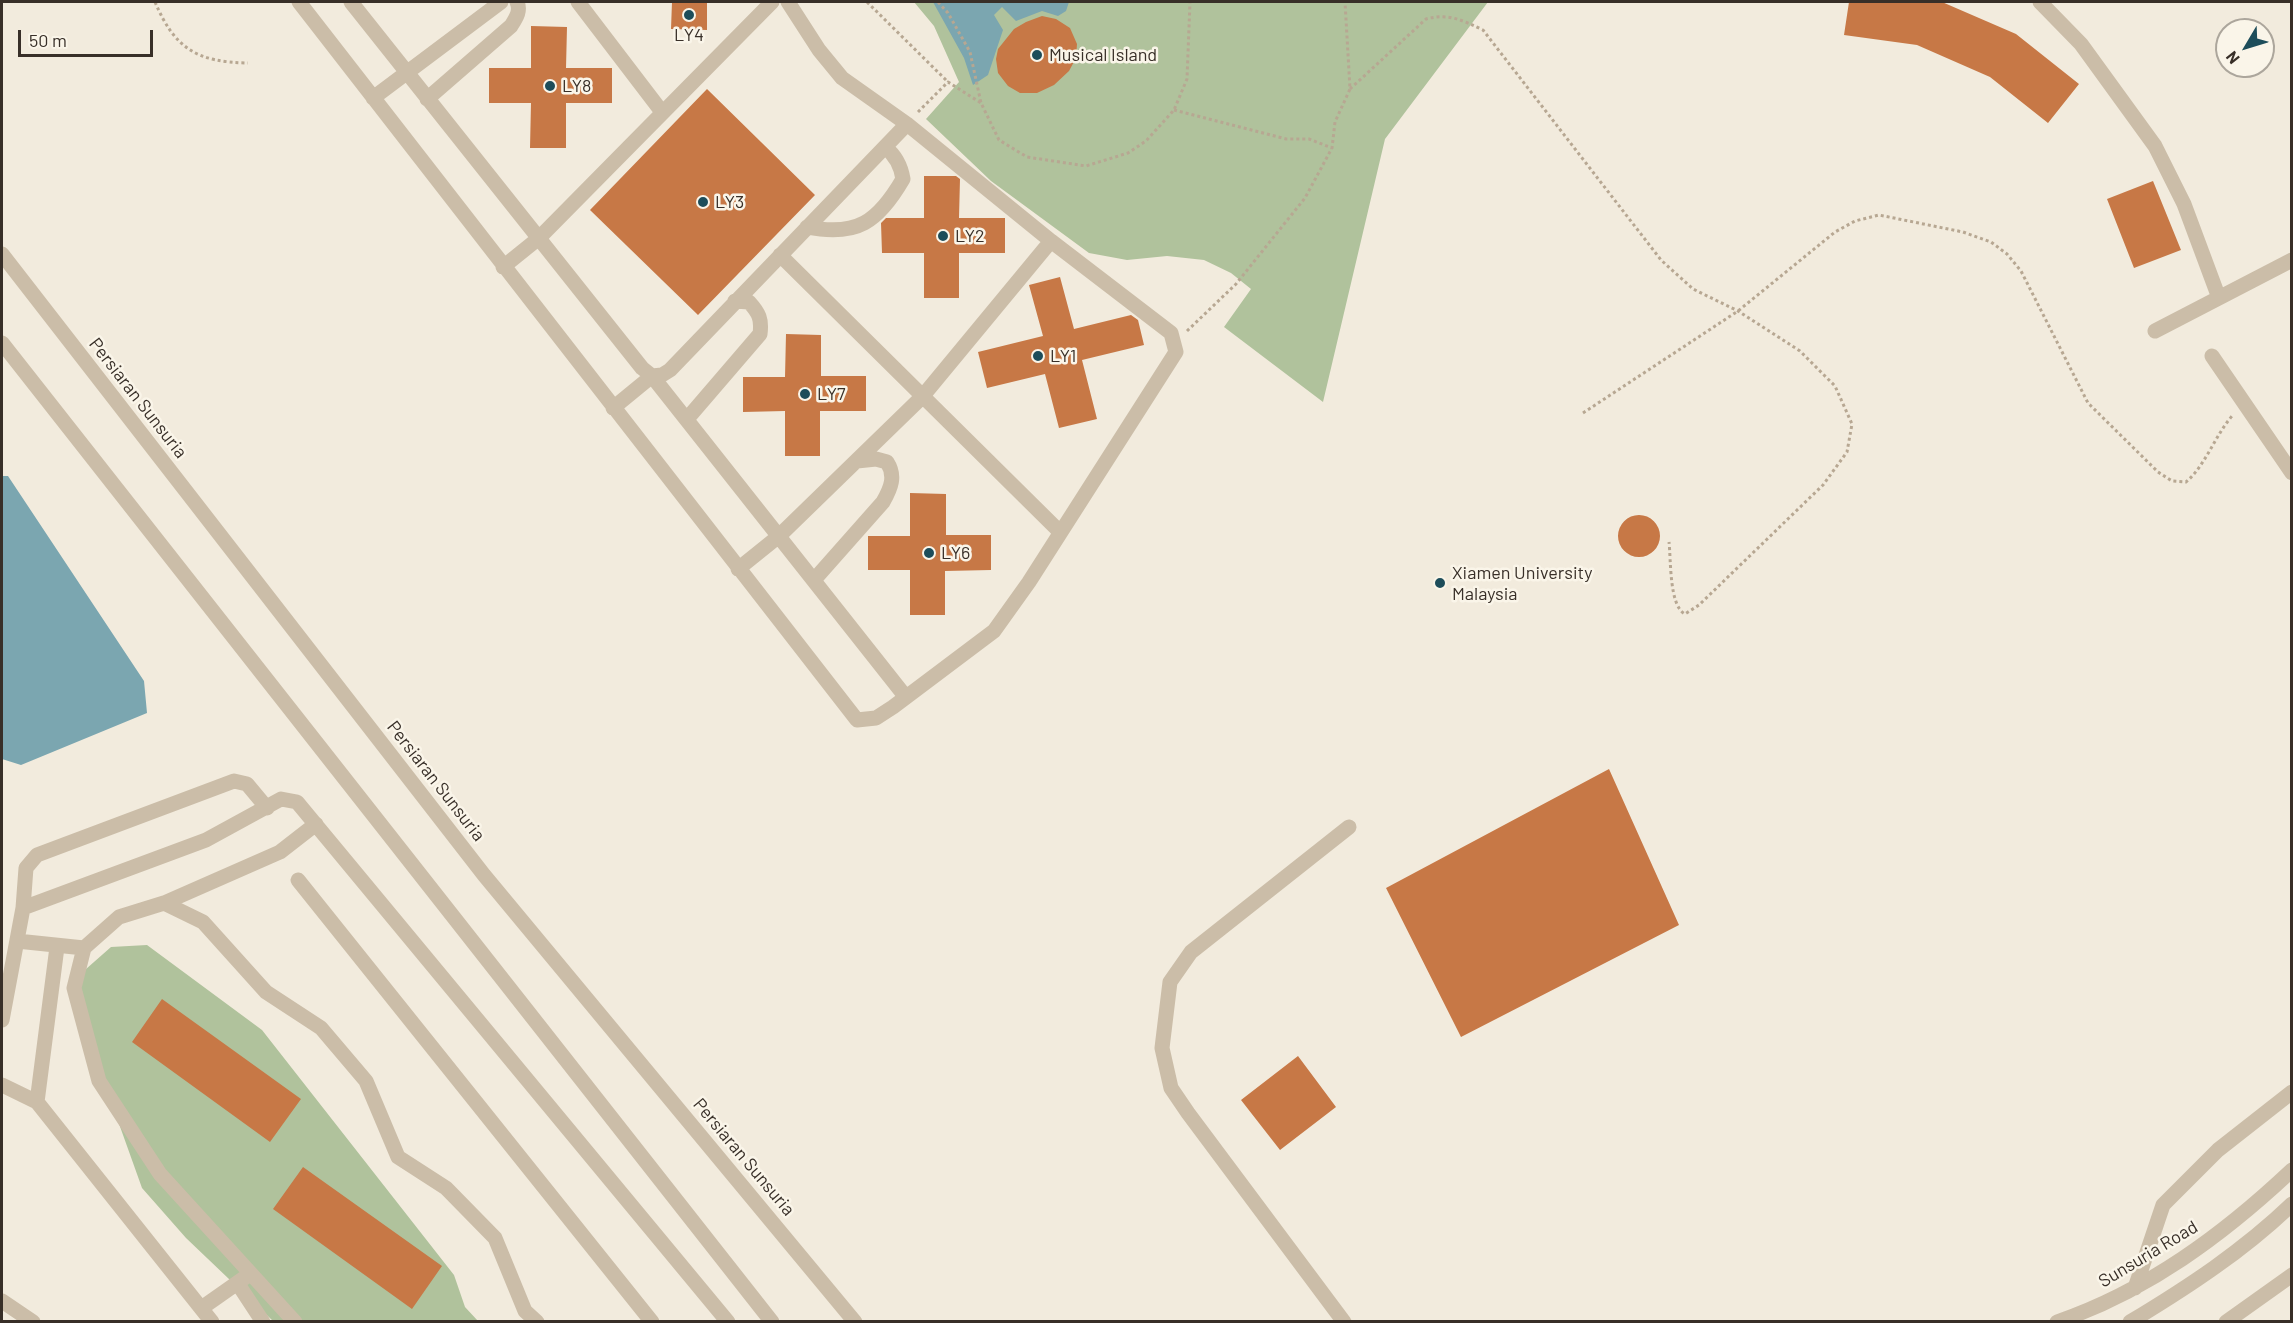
<!DOCTYPE html>
<html>
<head>
<meta charset="utf-8">
<style>
  body { margin:0 }
  #map { position:relative; width:2293px; height:1323px; overflow:hidden; background:#f2ebdd; font-family:Barlow,sans-serif }
  canvas { display:block }
  .frame { position:absolute; inset:0; border:3px solid #382f28; pointer-events:none }
  .north { position:absolute; left:2215px; top:18px; width:60px; height:60px; box-sizing:border-box; background:#faf5e9; border:2px solid #aca69c; border-radius:50%; rotate:232deg; font-size:16px; font-weight:700; line-height:24px; text-align:center; color:#382f28 }
  .north::after { content:''; display:block; margin:auto; width:21px; height:27px; background:#1d4d5a; clip-path:polygon(50% 0,100% 100%,50% 72%,0 100%) }
  .scale { position:absolute; left:18px; top:30px; width:135px; height:27px; box-sizing:border-box; border:3px solid #382f28; border-top:0; padding-left:8px; font-size:18px; line-height:21px; white-space:nowrap; color:#382f28; -webkit-text-stroke:4px #faf5e9; paint-order:stroke }
</style>
</head>
<body>
<div id="map">
<canvas width="2293" height="1323"></canvas>
<div class="frame"></div>
<div class="north">N</div>
<div class="scale">50 m</div>
</div>
<script>
const context = document.querySelector('canvas').getContext('2d');
context.lineJoin = 'round';
function fillPath(path, color) { context.fillStyle = color; context.fill(path, 'evenodd'); }
function stroke(path, color, width, dash) { context.strokeStyle = color; context.lineWidth = width; context.lineCap = dash ? 'butt' : 'round'; context.setLineDash(dash || []); context.stroke(path); }
function label(font, color, halo, rows, align = 'center') {
  context.font = font + ' Barlow,sans-serif'; context.lineWidth = 5; context.setLineDash([]); context.textBaseline = 'middle'; context.strokeStyle = halo; context.fillStyle = color; for (const [text, x, y, turn = 0] of rows) {
    context.save(); context.translate(x, y); context.rotate((+turn || 0) * Math.PI / 180); context.textAlign = isNaN(turn) ? turn : align; if (halo) context.strokeText(text, 0, 0); context.fillText(text, 0, 0); context.restore();
  }
}
fillPath(new Path2D(`
  M914,2H1488L1385,139L1323,402L1224,327L1251,289L1231,273L1204,260L1167,256L1127,260L1089,253L991,181L926,119L959,82L934,26Z
  M147,945L262,1030L454,1275L465,1307L478,1321H273L186,1238L142,1188L69,984L111,947Z`), '#b0c29c');
fillPath(new Path2D(`
  M933,2H1069L1066,11L1058,16L1042,11L1016,21L1002,7L994,15L1003,30L988,75L973,85L964,58Z
  M2,476H8L144,681L147,713L21,765L2,759Z`), '#7ba6b0');
fillPath(new Path2D(`
  M672,2H707V30L671,29Z
  M1849,2H1942L2016,34L2079,84L2048,123L1990,77L1917,45L1844,35Z
  M1042,16L1056,19L1070,28L1077,44L1076,58L1069,71L1054,85L1037,93H1020L1008,86L998,73L996,59L998,49L1014,29L1026,22Z
  M531,26L567,27L566,68H612V103H566V148H530L531,103H489V68H531Z
  M707,89L815,195L698,315L590,210Z
  M924,176H956L960,179L959,218H1005V253H959V298H924V253H882L881,223L886,218H924Z
  M2153,181L2181,250L2134,268L2107,199Z
  M1060,277L1074,329L1131,315L1138,320L1144,345L1082,360L1097,419L1059,428L1045,374L987,388L978,352L1043,336L1029,285Z
  M786,334L821,335V376H866V411H820V456H785V411L743,412V377H785Z
  M910,493L946,494V535H991V570L945,571V615H910V570H868V536H910Z
  M1618 536a21 21 0 1 1 42 0a21 21 0 1 1-42 0Z
  M1609,769L1679,925L1461,1037L1386,888Z
  M162,999L301,1099L270,1142L132,1042Z
  M1298,1056L1336,1107L1280,1150L1241,1100Z
  M303,1167L442,1266L412,1309L273,1209Z`), '#c77846');
stroke(new Path2D(`
  M155,2C175,49 197,62 248,63
  M867,2L948,82
  M938,2L948,13L970,52L981,103L999,140L1027,157L1086,166L1128,153L1146,141L1174,110L1187,79L1190,2
  M1350,89L1426,19C1448,13 1462,20 1483,30L1661,260L1693,289L1738,311L1800,351L1835,386L1852,424L1847,452L1823,485L1699,605L1685,614C1669,606 1671,559 1669,542
  M1174,110L1286,139H1309L1332,148
  M918,112L948,82L981,103
  M1187,331L1236,284L1305,198L1332,148L1335,122L1350,89L1345,2
  M1583,413L1738,311L1835,232L1855,221L1879,215L1963,232L1991,242L2007,254L2021,271L2088,403L2158,472L2172,481L2186,482C2206,465 2215,435 2233,415`), '#b7a792', 3, [3, 3]);
stroke(new Path2D(`
  M299,2L857,720L876,718L893,707L994,631L1029,582L1176,352L1171,333L1051,241L907,124L842,78L819,50L788,2
  M351,2L642,368L652,376L662,375L670,370L907,124
  M578,2L662,112
  M2040,2L2081,44L2155,146L2184,204L2219,298
  M373,98L501,2
  M427,99L511,26C516,18 521,11 517,2
  M807,227C857,237 878,222 903,179C901,166 895,155 885,147
  M2,254L484,875L855,1322
  M780,255L1060,532
  M503,267L539,238L772,2
  M2155,331L2292,260
  M2,343L772,1322
  M2212,356L2292,473
  M613,408L652,376L905,696
  M687,419L760,334C762,319 759,313 749,302L735,301
  M738,569L779,536L922,397L1051,241
  M814,580L883,502C891,488 896,476 887,462L876,459L857,461
  M298,880L652,1322
  M164,903L280,852L316,824
  M23,908L206,840L281,799L297,802L728,1322
  M17,941L84,948
  M2,1020L23,908L26,868L37,855L234,781L247,784L267,808
  M2,1085L37,1102L212,1322
  M37,1102L57,947
  M238,1284L263,1322
  M2135,1288L2163,1205L2218,1150L2292,1092
  M2,1301L33,1322
  M203,1307L250,1274
  M295,1322L160,1174L99,1081L74,988L84,948L119,917L164,903L203,922L266,992L321,1028L366,1081L398,1157L446,1188L495,1238L525,1311L537,1322
  M1344,1322L1188,1113L1171,1088L1162,1048L1170,982L1191,952L1349,827
  M2057,1322C2147,1291 2223,1235 2292,1170
  M2130,1322C2188,1287 2243,1251 2292,1204
  M2226,1322L2292,1275`), '#cbbda8', 15);
for (const [x, y, r, color] of [
  [689,15,6,"#1d4d5a"],
  [1037,55,6,"#1d4d5a"],
  [550,86,6,"#1d4d5a"],
  [703,202,6,"#1d4d5a"],
  [943,236,6,"#1d4d5a"],
  [1038,356,6,"#1d4d5a"],
  [805,394,6,"#1d4d5a"],
  [929,553,6,"#1d4d5a"],
  [1440,583,6,"#1d4d5a"]
]) { const dot = new Path2D(); dot.arc(x, y, r, 0, 2 * Math.PI); context.fillStyle = color; context.fill(dot); stroke(dot, '#faf5e9', 2); }
label('18px', '#382f28', '#faf5e9', [
  ["LY4",689,35,"center"],
  ["Musical Island",1049,55],
  ["LY8",562,86],
  ["LY3",715,202],
  ["LY2",955,236],
  ["LY1",1050,356],
  ["LY7",817,394],
  ["LY6",941,553],
  ["Xiamen University",1452,573],
  ["Malaysia",1452,594]
], 'left');
label('18px', '#382f28', '#faf5e9', [
  ["Persiaran Sunsuria",138,398,52],
  ["Persiaran Sunsuria",436,781,52],
  ["Persiaran Sunsuria",744,1157,50],
  ["Sunsuria Road",2148,1254,-31]
]);
</script>
</body>
</html>
